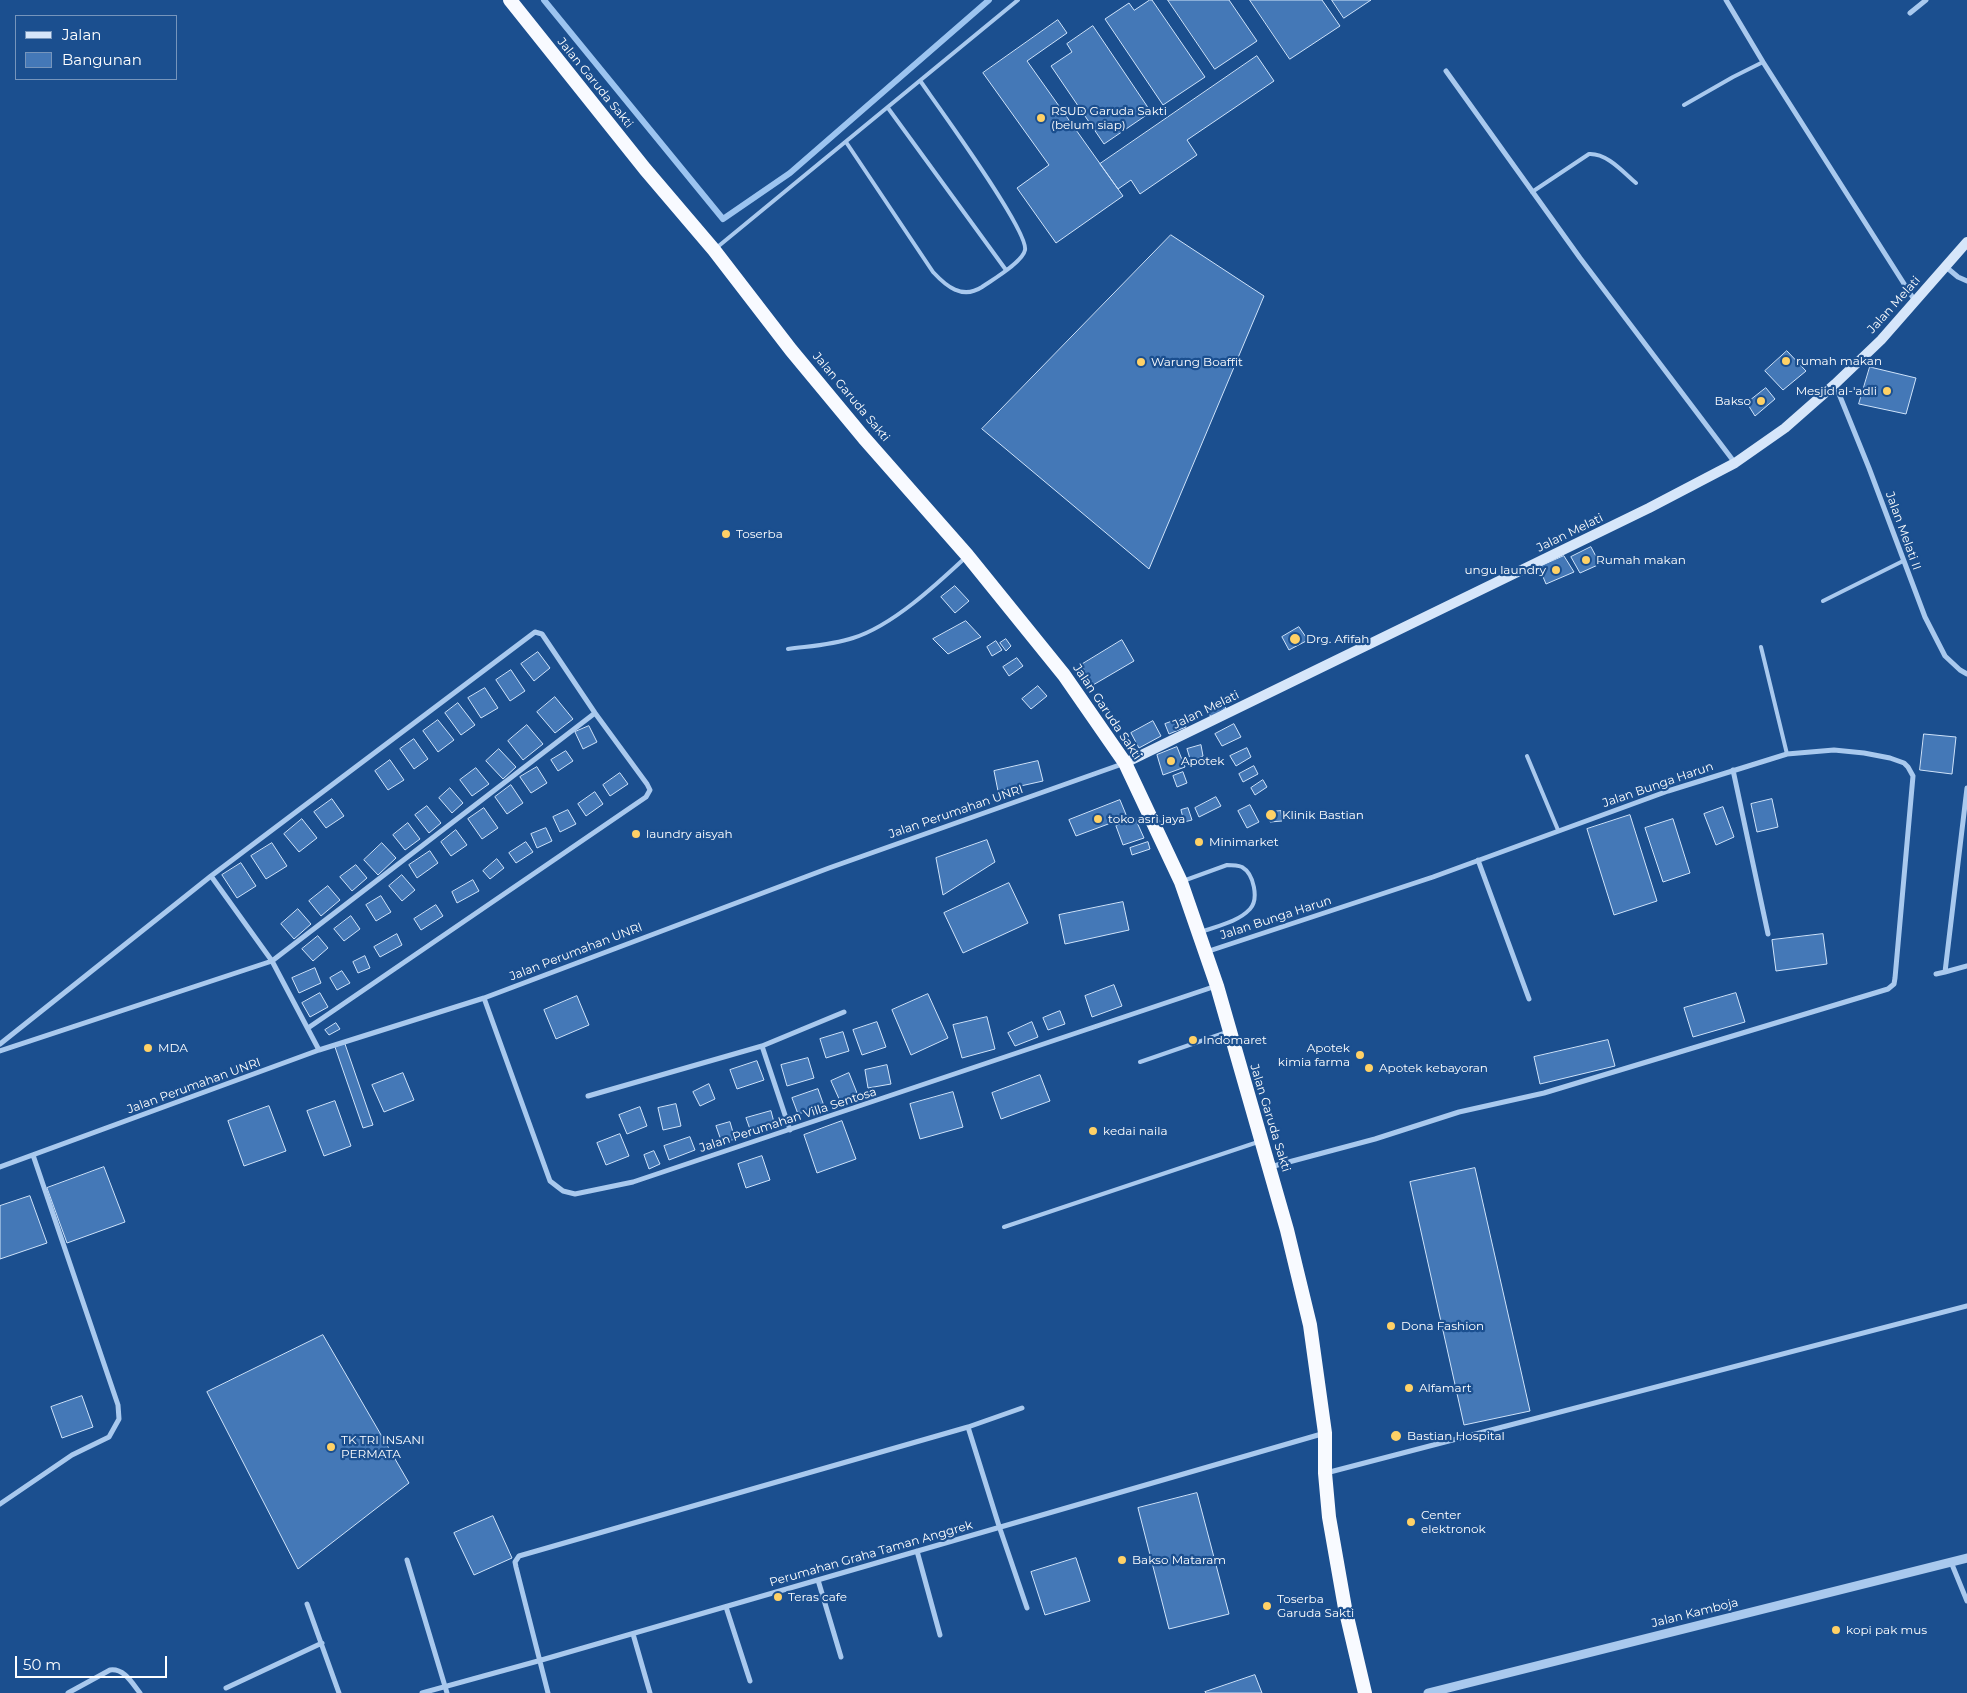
<!DOCTYPE html>
<html>
<head>
<meta charset="utf-8">
<style>
  body { margin:0 }
  #map { position:relative; width:1967px; height:1693px; overflow:hidden; background:#1b4f8f; font-family:Montserrat,sans-serif }
  canvas { display:block }
  .legend { position:absolute; left:15px; top:15px; width:162px; height:65px; box-sizing:border-box; background:#1b4f8f; border:1px solid #7695bc; margin:0; padding:6px 9px; list-style:none; font-size:15px; color:#fff }
  .legend li { display:flex; align-items:center; gap:10px; height:25px }
  .legend b { width:25px; border:1px solid #7695bc }
  .scale { position:absolute; left:15px; top:1656px; width:152px; height:22px; box-sizing:border-box; border:2px solid #fff; border-top:0; padding-left:6px; font-size:15px; line-height:18px; white-space:nowrap; color:#fff; -webkit-text-stroke:4px #1b4f8f; paint-order:stroke }
</style>
</head>
<body>
<div id="map">
<canvas width="1967" height="1693"></canvas>
<ul class="legend">
<li><b style="height:6px;background:#d6e6fa"></b>Jalan</li>
<li><b style="height:14px;background:#4478b7"></b>Bangunan</li>
</ul>
<div class="scale">50 m</div>
</div>
<script>
const context = document.querySelector('canvas').getContext('2d');
context.lineJoin = 'round';
function stroke(path, color, width, dash) { context.strokeStyle = color; context.lineWidth = width; context.lineCap = dash ? 'butt' : 'round'; context.setLineDash(dash || []); context.stroke(path); }
function fillPath(path, color) { context.fillStyle = color; context.fill(path, 'evenodd'); }
function label(font, color, halo, rows, align = 'center') {
  context.font = font + ' Montserrat,sans-serif'; context.lineWidth = 4.5; context.setLineDash([]); context.textBaseline = 'middle'; context.strokeStyle = halo; context.fillStyle = color; for (const [text, x, y, turn = 0] of rows) {
    context.save(); context.translate(x, y); context.rotate((+turn || 0) * Math.PI / 180); context.textAlign = isNaN(turn) ? turn : align; if (halo) context.strokeText(text, 0, 0); context.fillText(text, 0, 0); context.restore();
  }
}
stroke(new Path2D(`
  M544,0L723,219L790,173L989,0`), '#9cc4f0', 6);
const building = new Path2D(`
  M1150,0H1152L1205,77L1163,105L1105,19L1129,3L1134,10Z
  M1168,0H1229L1257,41L1215,69Z
  M1250,0H1322L1340,26L1290,59Z
  M1332,0H1371L1344,18Z
  M1058,20L1067,33L1027,61L1123,196L1056,243L1017,188L1049,165L983,73Z
  M1093,26L1151,112L1104,144L1051,66L1072,52L1067,44Z
  M1257,56L1274,81L1187,140L1197,155L1140,194L1131,180L1118,189L1100,164Z
  M1171,235L1264,296L1149,569L982,429Z
  M1787,351L1806,371L1783,390L1765,371Z
  M1870,367L1916,378L1906,414L1859,404Z
  M1766,388L1775,399L1755,416L1747,403Z
  M1591,547L1600,564L1580,573L1571,557Z
  M1564,556L1574,572L1546,584L1539,567Z
  M955,586L969,601L955,613L941,597Z
  M966,621L981,637L948,654L933,639Z
  M1299,627L1308,640L1289,650L1282,637Z
  M1006,639L1011,646L1006,651L1000,643Z
  M1122,640L1134,661L1093,685L1081,665Z
  M996,641L1002,650L992,656L987,647Z
  M538,652L550,668L534,681L521,664Z
  M1017,658L1023,666L1009,676L1003,667Z
  M511,670L525,691L510,701L496,680Z
  M1038,686L1047,696L1031,709L1022,699Z
  M485,688L498,708L481,718L468,698Z
  M555,697L573,719L555,733L537,712Z
  M458,703L475,725L461,735L445,713Z
  M1223,704L1226,708L1212,718L1209,714Z
  M1182,718L1186,727L1169,734L1165,724Z
  M438,720L454,740L438,752L423,731Z
  M1153,721L1161,736L1139,748L1131,733Z
  M1234,724L1241,737L1222,746L1215,734Z
  M527,725L543,744L523,760L508,741Z
  M589,726L597,742L583,749L575,732Z
  M1924,734L1956,737L1952,774L1920,770Z
  M414,739L428,759L414,769L400,749Z
  M1201,745L1203,756L1191,762L1187,749Z
  M1177,747L1185,767L1163,775L1157,755Z
  M1247,748L1251,757L1236,766L1230,756Z
  M499,749L516,767L503,779L486,761Z
  M566,751L573,761L558,771L551,760Z
  M390,760L404,780L388,790L375,771Z
  M1038,761L1043,781L998,791L994,771Z
  M1254,766L1258,774L1243,782L1239,774Z
  M537,767L547,783L531,793L520,777Z
  M476,768L489,784L472,796L460,780Z
  M1183,772L1187,783L1177,787L1173,776Z
  M620,773L628,784L610,796L603,785Z
  M1263,780L1267,787L1255,795L1251,788Z
  M511,785L523,803L507,814L495,797Z
  M450,788L463,803L452,813L439,798Z
  M595,792L603,804L586,816L578,804Z
  M1216,797L1221,806L1199,817L1195,808Z
  M332,799L344,816L326,828L314,812Z
  M1772,799L1778,827L1757,832L1751,804Z
  M1120,800L1127,817L1076,836L1069,820Z
  M1250,805L1259,822L1247,828L1238,811Z
  M427,806L441,823L429,833L415,815Z
  M1723,807L1734,837L1716,845L1704,814Z
  M484,808L498,828L482,839L468,819Z
  M1188,808L1192,820L1184,822L1181,810Z
  M568,810L576,824L560,832L553,817Z
  M1281,811L1282,821L1270,822V812Z
  M1630,815L1657,901L1614,915L1587,829Z
  M1135,818L1144,838L1123,845L1116,826Z
  M302,819L317,838L299,852L284,834Z
  M1673,819L1690,873L1663,882L1645,828Z
  M408,823L420,839L405,850L393,835Z
  M546,828L552,841L537,848L531,834Z
  M456,830L467,845L451,856L441,842Z
  M987,840L995,862L943,895L936,858Z
  M526,842L533,852L516,863L509,853Z
  M1148,842L1150,849L1132,855L1130,848Z
  M272,843L287,866L266,879L251,856Z
  M382,843L396,858L378,875L364,860Z
  M430,851L438,863L417,878L409,865Z
  M497,859L504,868L490,879L483,871Z
  M241,863L256,886L237,898L222,875Z
  M356,865L367,878L352,891L340,877Z
  M402,875L415,890L402,901L389,886Z
  M473,880L479,891L457,903L452,892Z
  M1009,883L1028,923L963,953L944,913Z
  M328,886L340,900L321,916L309,901Z
  M381,896L391,912L376,921L366,905Z
  M1123,902L1129,930L1065,944L1059,915Z
  M436,905L443,916L421,930L414,919Z
  M298,909L311,924L294,939L281,924Z
  M351,916L360,929L344,941L334,929Z
  M397,934L402,945L380,957L374,947Z
  M1823,934L1827,964L1776,971L1772,940Z
  M318,936L328,948L313,961L302,949Z
  M365,956L370,968L358,973L353,962Z
  M315,968L321,983L299,993L292,978Z
  M342,971L350,983L337,990L330,978Z
  M1114,985L1122,1006L1092,1017L1085,996Z
  M320,993L328,1007L310,1017L302,1003Z
  M1736,993L1745,1022L1693,1037L1684,1008Z
  M928,994L948,1038L911,1055L892,1010Z
  M577,996L589,1025L556,1039L544,1010Z
  M1060,1011L1065,1024L1048,1030L1043,1018Z
  M987,1017L995,1049L962,1058L953,1025Z
  M877,1022L886,1047L862,1055L853,1030Z
  M1032,1022L1038,1037L1015,1046L1008,1033Z
  M336,1023L340,1029L329,1035L325,1030Z
  M843,1032L849,1051L826,1058L820,1039Z
  M1608,1040L1615,1066L1540,1084L1534,1057Z
  M345,1044L373,1125L363,1128L335,1047Z
  M808,1058L814,1078L787,1086L781,1065Z
  M757,1061L764,1080L737,1089L730,1070Z
  M887,1065L891,1084L868,1088L865,1070Z
  M403,1073L414,1100L384,1112L372,1085Z
  M849,1073L857,1093L840,1101L831,1081Z
  M1040,1075L1050,1101L1001,1119L992,1093Z
  M709,1084L715,1099L700,1106L693,1092Z
  M818,1089L824,1106L798,1114L792,1098Z
  M953,1092L963,1127L920,1139L910,1104Z
  M335,1101L351,1146L324,1156L307,1111Z
  M676,1104L681,1126L663,1130L658,1108Z
  M269,1106L286,1151L244,1166L228,1121Z
  M640,1107L647,1126L627,1134L619,1115Z
  M771,1111L775,1126L751,1132L746,1118Z
  M842,1121L856,1159L817,1173L804,1135Z
  M730,1122L735,1139L722,1143L716,1126Z
  M620,1134L629,1156L606,1165L597,1143Z
  M690,1137L695,1150L669,1160L664,1146Z
  M654,1151L660,1164L649,1169L644,1155Z
  M762,1156L770,1180L746,1188L738,1164Z
  M104,1167L125,1222L67,1243L47,1188Z
  M1475,1168L1530,1411L1464,1425L1410,1182Z
  M30,1196L47,1243L0,1259V1206Z
  M323,1335L409,1483L298,1569L207,1392Z
  M82,1396L93,1427L62,1438L51,1407Z
  M1197,1493L1229,1614L1169,1629L1138,1508Z
  M493,1516L512,1558L474,1575L454,1533Z
  M1076,1558L1090,1601L1045,1615L1031,1572Z
  M1255,1675L1262,1693H1206L1205,1692Z`);
fillPath(building, '#4478b7');
stroke(building, '#cfe3fa', 1);
stroke(new Path2D(`
  M1684,105L1733,77L1763,62
  M888,108L1006,270
  M846,142L933,272C946,286 962,300 982,287C992,280 1023,262 1025,250C1029,231 937,105 921,82
  M1532,192L1589,154C1607,153 1623,172 1636,183
  M715,249L1018,0
  M1823,601L1903,561
  M1761,647L1787,754
  M788,649C810,646 832,645 853,638C892,626 936,585 966,557
  M1527,756L1558,830
  M1183,881L1227,865C1232,865 1237,865 1242,867C1254,874 1259,899 1250,909C1238,922 1217,926 1201,932
  M1140,1062L1227,1032
  M1004,1227L1258,1142`), '#a9c9ee', 4);
stroke(new Path2D(`
  M1726,0L1763,62L1915,301
  M1910,13L1926,0
  M1446,71L1580,258L1735,463
  M1946,267L1958,277L1967,281
  M1835,384L1869,468L1925,617L1945,656L1960,670L1967,674
  M1733,770L1768,934
  M1478,860L1529,999
  M211,876L535,632L542,634L595,713L647,784L650,790L646,797L308,1028
  M1206,952L1433,877L1668,791L1787,754L1834,750L1864,753L1890,758L1904,763L1908,767L1913,776L1895,978L1894,984L1888,989L1544,1093L1459,1112L1375,1139L1270,1167
  M1945,972L1967,966
  M1936,974L1945,972L1967,788
  M484,998L550,1181L563,1191L575,1194L633,1182L1216,986
  M0,1044L211,876L272,961L319,1050
  M762,1046L790,1130
  M0,1051L272,961L595,713
  M588,1096L762,1046L844,1012
  M0,1167L319,1050L484,998L829,868L1125,763
  M968,1427L999,1526L1027,1608
  M1326,1473L1967,1306
  M0,1504L72,1455L109,1437L119,1419L118,1405L33,1155
  M917,1551L940,1635
  M407,1560L447,1693
  M1951,1562L1967,1601
  M818,1580L841,1657
  M307,1604L339,1693
  M726,1607L750,1681
  M633,1634L650,1693
  M226,1688L322,1643
  M68,1693L110,1670C124,1668 132,1683 140,1693
  M422,1693L538,1661L1325,1433
  M548,1693L516,1567L515,1562L519,1556L968,1427L1022,1408`), '#a9c9ee', 5);
stroke(new Path2D(`
  M1428,1693L1967,1558`), '#a9c9ee', 9);
stroke(new Path2D(`
  M1125,763L1649,508L1735,463L1785,428L1835,384L1881,340L1967,242`), '#d6e6fa', 10);
stroke(new Path2D(`
  M510,0L645,169L714,250L791,350L864,438L967,555L1064,675L1125,763L1181,882L1217,986L1287,1230L1310,1325L1325,1433V1473L1329,1517L1345,1608L1365,1693`), '#f8faff', 14);
for (const [x, y, r, color] of [
  [1041,118,5,"#ffd166"],
  [1786,361,5,"#ffd166"],
  [1141,362,5,"#ffd166"],
  [1887,391,5,"#ffd166"],
  [1761,401,5,"#ffd166"],
  [726,534,5,"#ffd166"],
  [1586,560,5,"#ffd166"],
  [1556,570,5,"#ffd166"],
  [1295,639,6,"#ffd166"],
  [1171,761,5,"#ffd166"],
  [1271,815,6,"#ffd166"],
  [1098,819,5,"#ffd166"],
  [636,834,5,"#ffd166"],
  [1199,842,5,"#ffd166"],
  [1193,1040,5,"#ffd166"],
  [148,1048,5,"#ffd166"],
  [1360,1055,5,"#ffd166"],
  [1369,1068,5,"#ffd166"],
  [1093,1131,5,"#ffd166"],
  [1391,1326,5,"#ffd166"],
  [1409,1388,5,"#ffd166"],
  [1396,1436,6,"#ffd166"],
  [331,1447,5,"#ffd166"],
  [1411,1522,5,"#ffd166"],
  [1122,1560,5,"#ffd166"],
  [778,1597,5,"#ffd166"],
  [1267,1606,5,"#ffd166"],
  [1836,1630,5,"#ffd166"]
]) { const dot = new Path2D(); dot.arc(x, y, r, 0, 2 * Math.PI); context.fillStyle = color; context.fill(dot); stroke(dot, '#1b4f8f', 2); }
label('12px', '#fff', '#1b4f8f', [
  ["Jalan Garuda Sakti",595,83,51],
  ["Jalan Melati",1894,305,-48],
  ["Jalan Garuda Sakti",851,397,50],
  ["Jalan Melati II",1903,531,70],
  ["Jalan Melati",1570,533,-26],
  ["Jalan Melati",1206,710,-26],
  ["Jalan Garuda Sakti",1107,712,56],
  ["Jalan Bunga Harun",1658,785,-19],
  ["Jalan Perumahan UNRI",956,812,-19],
  ["Jalan Bunga Harun",1276,918,-18],
  ["Jalan Perumahan UNRI",576,952,-21],
  ["Jalan Perumahan UNRI",194,1086,-20],
  ["Jalan Garuda Sakti",1270,1118,73],
  ["Jalan Perumahan Villa Sentosa",788,1120,-18],
  ["Perumahan Graha Taman Anggrek",871,1554,-16],
  ["Jalan Kamboja",1695,1613,-14]
]);
label('12px', '#fff', '#1b4f8f', [
  ["RSUD Garuda Sakti",1051,111],
  ["(belum siap)",1051,125],
  ["rumah makan",1796,361],
  ["Warung Boaffit",1151,362],
  ["Mesjid al-'adli",1877,391,"right"],
  ["Bakso",1751,401,"right"],
  ["Toserba",736,534],
  ["Rumah makan",1596,560],
  ["ungu laundry",1546,570,"right"],
  ["Drg. Afifah",1306,639],
  ["Apotek",1181,761],
  ["Klinik Bastian",1282,815],
  ["toko asri jaya",1108,819],
  ["laundry aisyah",646,834],
  ["Minimarket",1209,842],
  ["Indomaret",1203,1040],
  ["MDA",158,1048],
  ["Apotek",1350,1048,"right"],
  ["kimia farma",1350,1062,"right"],
  ["Apotek kebayoran",1379,1068],
  ["kedai naila",1103,1131],
  ["Dona Fashion",1401,1326],
  ["Alfamart",1419,1388],
  ["Bastian Hospital",1407,1436],
  ["TK TRI INSANI",341,1440],
  ["PERMATA",341,1454],
  ["Center",1421,1515],
  ["elektronok",1421,1529],
  ["Bakso Mataram",1132,1560],
  ["Teras cafe",788,1597],
  ["Toserba",1277,1599],
  ["Garuda Sakti",1277,1613],
  ["kopi pak mus",1846,1630]
], 'left');
</script>
</body>
</html>
